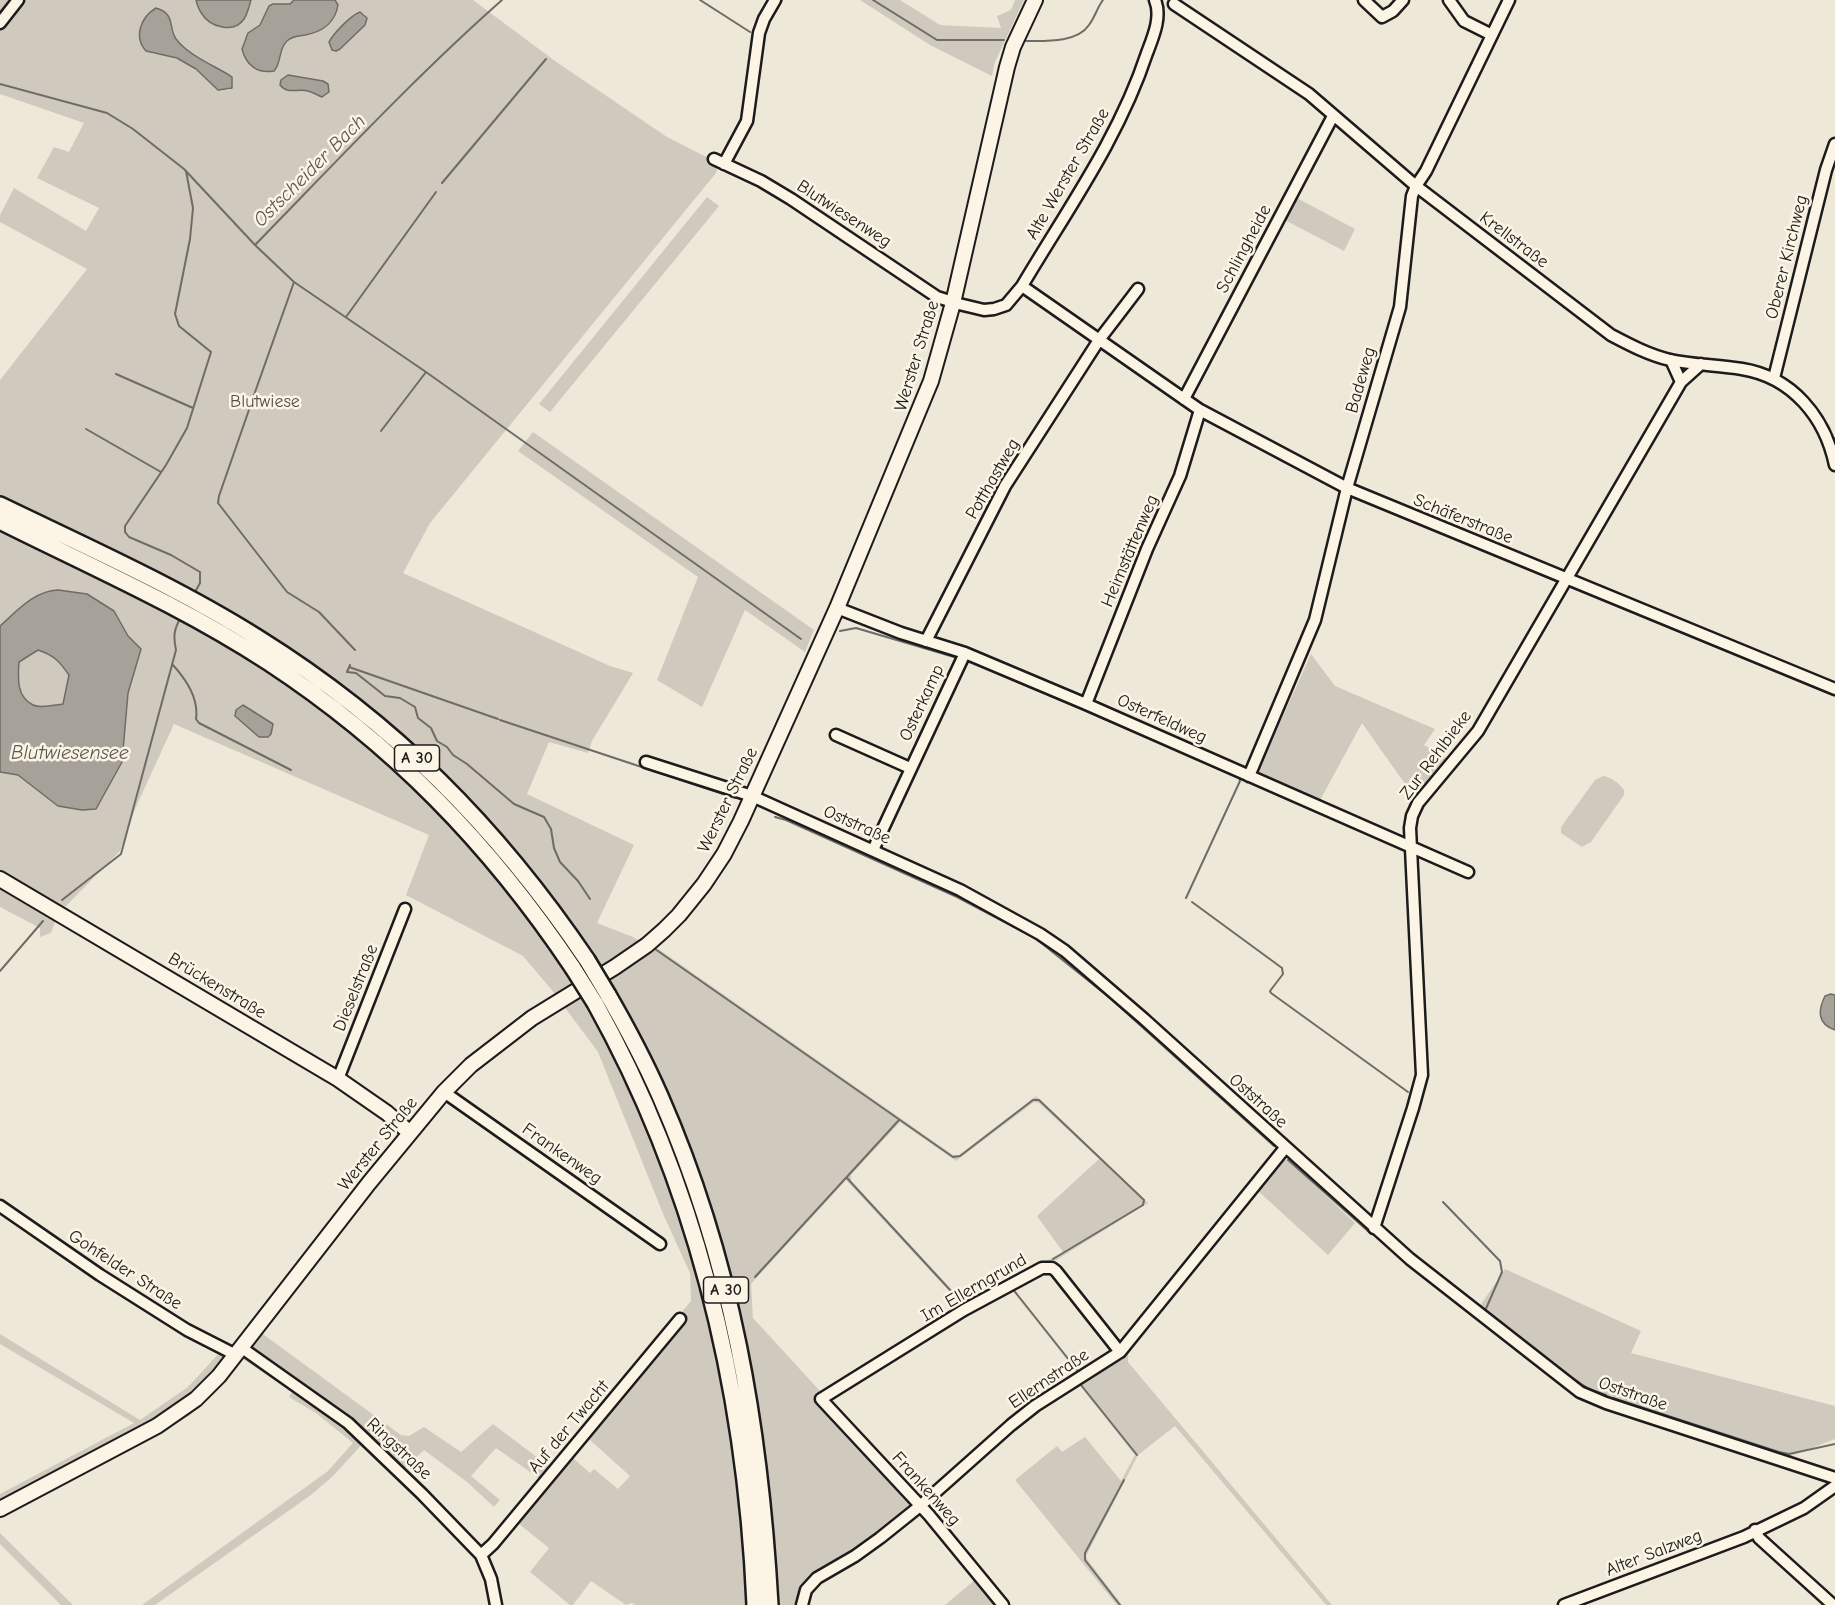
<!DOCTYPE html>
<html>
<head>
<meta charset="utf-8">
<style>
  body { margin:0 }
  canvas { display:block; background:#eee8d9 }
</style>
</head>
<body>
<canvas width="1835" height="1605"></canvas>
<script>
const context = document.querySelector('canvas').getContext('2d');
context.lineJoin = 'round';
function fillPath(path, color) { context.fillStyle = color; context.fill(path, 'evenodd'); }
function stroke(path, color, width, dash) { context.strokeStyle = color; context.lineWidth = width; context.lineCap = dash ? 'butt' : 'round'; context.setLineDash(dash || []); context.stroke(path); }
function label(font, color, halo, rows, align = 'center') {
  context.font = font + ' "Comic Neue",sans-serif'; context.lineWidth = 5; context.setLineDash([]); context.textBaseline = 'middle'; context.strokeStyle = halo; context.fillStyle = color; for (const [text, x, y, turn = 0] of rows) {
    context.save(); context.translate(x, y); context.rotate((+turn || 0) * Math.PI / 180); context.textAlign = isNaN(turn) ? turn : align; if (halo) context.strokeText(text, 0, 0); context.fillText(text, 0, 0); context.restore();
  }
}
fillPath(new Path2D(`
  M0,0H196L202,15L213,24L242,22L251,0H294L290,4H279C272,11 266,19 259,25C247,36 236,43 247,61C254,73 265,70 277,68L281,51L286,41L292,37L313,33L338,5L335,0H473L555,61L667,137L718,163L716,173L430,523L403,573L610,666L633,673L592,741L588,753L549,742L527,794L634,845L597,923L633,937L655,951L657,948L953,1155H959L1036,1096L1148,1203L1053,1262L1116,1340L1123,1341L1199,1249L1206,1255L1128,1354V1362L1332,1605H1326L1175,1426L1138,1455L1086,1556L1087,1559L1122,1605H1117L1015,1480L1057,1446L1062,1452L1085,1437L1121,1481L1135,1455L1080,1386C1023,1418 982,1461 933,1504C912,1524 887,1541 863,1557L857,1549L814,1573L805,1585L798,1605H635L632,1603L626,1605L591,1581L573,1605H570L530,1572L549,1548L514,1520L540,1479L496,1448L471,1476L500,1500L494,1507L467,1482L424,1450L401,1472L367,1439L333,1476L311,1495L155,1605H142L328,1471L353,1443L316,1413L289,1397L292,1392L237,1355L256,1329L401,1435L409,1436L424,1427L461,1452L493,1424L550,1467L565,1451L590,1473L594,1469L618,1489L630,1476L581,1432L691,1301L690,1273L664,1216L598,1052L551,989L523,956L406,895L429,835L174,724L135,809L120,851L64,908L56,919L51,933L40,937V928L0,907V380L87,269L0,222V215L14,188L86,231L99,208L37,178L54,147L69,152L84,123L0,94ZM161,10L171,21L176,39L194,55L212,64L230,90C215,92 208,78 197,71C183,60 169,54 152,54ZM360,12L365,14L357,30L340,49L336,32L351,17ZM1034,1102L1039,1103L1099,1159L1037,1216L1063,1252L966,1305L851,1181V1175L900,1122L956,1161ZM846,1180L963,1306L827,1391H820L753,1318L751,1284ZM1044,1271L1052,1273L1110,1344L1109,1351L1078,1370L1013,1288ZM1011,1289L1076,1371L1006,1420L923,1495L916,1494L832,1403L833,1397L967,1312Z
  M860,0H900L940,25L1001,28L997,16L1011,10L1015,0H1024L995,62L992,76L930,45Z
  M707,197L719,206L550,412L539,404Z
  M1295,197L1355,229L1344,251L1283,219Z
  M533,432L814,630L805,652L745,610L702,707L657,680L698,577L518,451Z
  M1311,654L1335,686L1435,729L1424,745L1451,761L1415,798L1362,723L1318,804L1257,774Z
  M1603,776C1611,777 1619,783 1624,790V795L1591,842L1582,847L1561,833V827L1595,780Z
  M1287,1160L1355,1223L1328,1255L1257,1190L1281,1161Z
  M1505,1269L1641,1331L1631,1353L1835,1406V1439L1783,1459L1580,1390L1478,1309Z
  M0,1334L140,1420L188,1387L221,1351L235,1359L202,1399L205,1401L189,1416L0,1515V1494L134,1423L0,1344Z
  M0,1533L73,1605H61L0,1544Z
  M976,1579L997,1605H945Z`), '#cfcabd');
const water = new Path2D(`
  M196,0H251C249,6 248,13 244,19C234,34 210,27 202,14C199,10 197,4 196,0Z
  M294,0H335L338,5C335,23 322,32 305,35C298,36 292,36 287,41C278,49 282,62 274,71C257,74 246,65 242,49L248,33L260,25L269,6L273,4H290Z
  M156,8C176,14 168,27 176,39C190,57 214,65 232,77V88L218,90L196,69L177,58L146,51C133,37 141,17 156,8Z
  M360,12L367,18L365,25L340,49L336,51L332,50L329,42C334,33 350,16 360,12Z
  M288,75L323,81L328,84L329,92L322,97C317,95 313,92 308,91C298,88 288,95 280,85L281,80Z
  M58,590L87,594L114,611L128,636L141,649L128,693L122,762L96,809L82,810L58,806L18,775L0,772V626C17,611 34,591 58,590ZM38,650C54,655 60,662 69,675L63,704C54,705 41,709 33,705C16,697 18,677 19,662Z
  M243,705L273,724L271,734L268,737H259L235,716L236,710Z
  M1831,994L1835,995V1030C1817,1024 1818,1010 1825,996Z`);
fillPath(water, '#a7a299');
stroke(water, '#6f6c67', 1.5);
stroke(new Path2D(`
  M700,0L750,32
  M873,0L937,40H1004
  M768,24L782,0
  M1026,41C1045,41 1077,43 1089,25C1095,17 1097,8 1103,0
  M0,84L107,113L133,129L184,169L255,245C336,162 415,77 502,0
  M186,171L193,208L190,239L175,314L179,326L211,352L187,428L166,465L125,526V532L129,537L171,555L200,572V583L194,594
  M442,183L546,59
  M255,245L294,282L426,372L801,639
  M346,317L436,192
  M116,374L193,408
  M254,395L294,282
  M251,404L219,496L218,503L287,592L319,612L355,650
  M86,429L161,472
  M381,431L426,372
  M840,631L856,628L954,657
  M973,662L1239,777L1240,781L1186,898
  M172,664C186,679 199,698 196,719L199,723L291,770
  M350,665L347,672L356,673L385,696L400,698L415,707L418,718L431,728L437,741L447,747L453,755L467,764L514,804L544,817L551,829L554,848L560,862L578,881L590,899
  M349,667L498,719
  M500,720L735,798
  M775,817L786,820L957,897L1035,938L1110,998L1274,1146
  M62,900L121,854L176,650C173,636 174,629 181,617
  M1192,902L1282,968L1283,974L1270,991L1271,993L1408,1092
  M655,949L953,1157L960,1156L1033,1100H1039L1144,1200L1143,1205L1053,1259
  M0,971L43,921
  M1288,1160L1369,1232
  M847,1178L962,1303
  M1443,1202L1500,1261L1502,1272L1485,1311
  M755,1277L899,1120
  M1012,1288L1077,1370
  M1566,1374L1589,1389L1606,1395
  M1081,1385L1137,1455
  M1613,1398L1779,1452L1789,1454L1835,1444
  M1120,1605L1085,1560V1553L1124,1480`), '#6f6c67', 2);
const minor = new Path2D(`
  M1364,0L1382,17L1393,11L1403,0
  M1449,0L1464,21L1492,35
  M1174,4L1309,94L1416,186L1611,335C1630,345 1649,355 1670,360C1693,365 1719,365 1742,369C1792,377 1825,417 1835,465
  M0,23L18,0
  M714,159L761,181L791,199L937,297L959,304L984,310L994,309L1006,305L1022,286C1067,210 1119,138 1147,53C1153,37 1162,17 1155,0
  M724,164L747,121L759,33L764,19L775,0
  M1022,286L1200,410L1347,488L1835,689
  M1671,360L1681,382
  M1774,378L1826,170L1835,144
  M1184,399L1333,116
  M837,608L901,633L965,653L1086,704L1468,872
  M926,641L1005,486L1099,340L1138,289
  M1086,704L1147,549L1180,476L1200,410
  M836,735L910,768
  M646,762L752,796L960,890L1040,934L1065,951L1144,1019L1410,1259L1580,1392L1606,1403L1835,1478
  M1249,776L1315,620L1347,488L1400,307L1412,196L1416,186L1426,171L1509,0
  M873,850L965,653
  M338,1079L405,909
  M444,1092L660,1244
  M0,1206L100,1275L187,1330L236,1355
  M1374,1228L1413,1108L1422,1075L1410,828L1412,816L1418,803L1478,731L1681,382L1701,364
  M242,1348L348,1423L422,1494L481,1555L491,1579L496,1605
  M1755,1530L1759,1538L1833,1605
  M481,1555L493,1544L680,1319
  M802,1605L806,1590L817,1578L855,1556L880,1538L920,1506L1011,1425L1035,1406L1120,1352L1285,1148
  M1003,1605L929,1515L821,1399L964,1310L1042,1268H1052L1056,1271L1120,1352
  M1564,1605L1744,1537L1804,1508L1835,1486`);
const major = new Path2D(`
  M0,879L338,1079L387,1113L409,1132
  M0,1509L157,1426L196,1399L219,1376L369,1183L444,1092L471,1065L532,1018L615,967L647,945L664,930L679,915L704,884L724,854L741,821L837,608L931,381L953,303L1007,67L1013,47L1035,0`);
const highway = new Path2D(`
  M0,505C87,547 177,587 258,638C394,723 497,827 587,960
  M0,521C90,566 184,607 268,662C393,744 490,844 573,968
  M608,995C627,1028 645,1062 660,1096C732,1260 760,1427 770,1605
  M595,1003C698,1188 746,1395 755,1605`);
stroke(minor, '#1c1c1c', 15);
stroke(major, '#1c1c1c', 18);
stroke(highway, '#1c1c1c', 20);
stroke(minor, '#fcf5e5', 10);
stroke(major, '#fcf5e5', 14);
stroke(highway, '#fcf5e5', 15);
const highwayBridge = new Path2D(`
  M587,960L608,995
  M573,968L595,1003`);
stroke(highwayBridge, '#1c1c1c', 20, []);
stroke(highwayBridge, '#fcf5e5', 15);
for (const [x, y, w] of [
  [417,758,45],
  [726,1290,45]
]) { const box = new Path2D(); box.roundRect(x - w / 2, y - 13, w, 26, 4.5); context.fillStyle = '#fcf5e5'; context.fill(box); stroke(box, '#1c1c1c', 1.5); }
label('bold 16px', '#1c1c1c', null, [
  ["A 30",417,758],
  ["A 30",726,1290]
]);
label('18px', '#1c1c1c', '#fcf5e5', [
  ["Alte Werster Straße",1068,174,-60],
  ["Blutwiesenweg",844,214,33],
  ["Krellstraße",1514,240,37],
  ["Schlingheide",1244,249,-62],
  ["Oberer Kirchweg",1787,257,-76],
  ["Werster Straße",917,356,-73],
  ["Badeweg",1361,380,-74],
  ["Potthastweg",993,479,-60],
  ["Schäferstraße",1463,519,22],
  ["Heimstättenweg",1130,551,-67],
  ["Osterkamp",922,703,-65],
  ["Osterfeldweg",1162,719,24],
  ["Zur Rehlbieke",1436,755,-53],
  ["Werster Straße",728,800,-64],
  ["Oststraße",857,825,24],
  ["Brückenstraße",217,986,31],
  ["Dieselstraße",356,988,-68],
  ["Oststraße",1258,1101,42],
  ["Werster Straße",378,1144,-51],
  ["Frankenweg",562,1154,35],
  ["Gohfelder Straße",125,1270,33],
  ["Im Ellerngrund",974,1288,-30],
  ["Ellernstraße",1049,1379,-34],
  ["Oststraße",1633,1394,19],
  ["Auf der Twacht",569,1427,-50],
  ["Ringstraße",399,1449,43],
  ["Frankenweg",926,1489,48],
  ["Alter Salzweg",1654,1553,-21]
]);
label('18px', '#52504c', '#fcf5e5', [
  ["Blutwiese",265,402]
]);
label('italic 20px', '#5b5854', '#fcf5e5', [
  ["Ostscheider Bach",310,171,-45],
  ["Blutwiesensee",70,753]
]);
</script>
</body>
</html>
